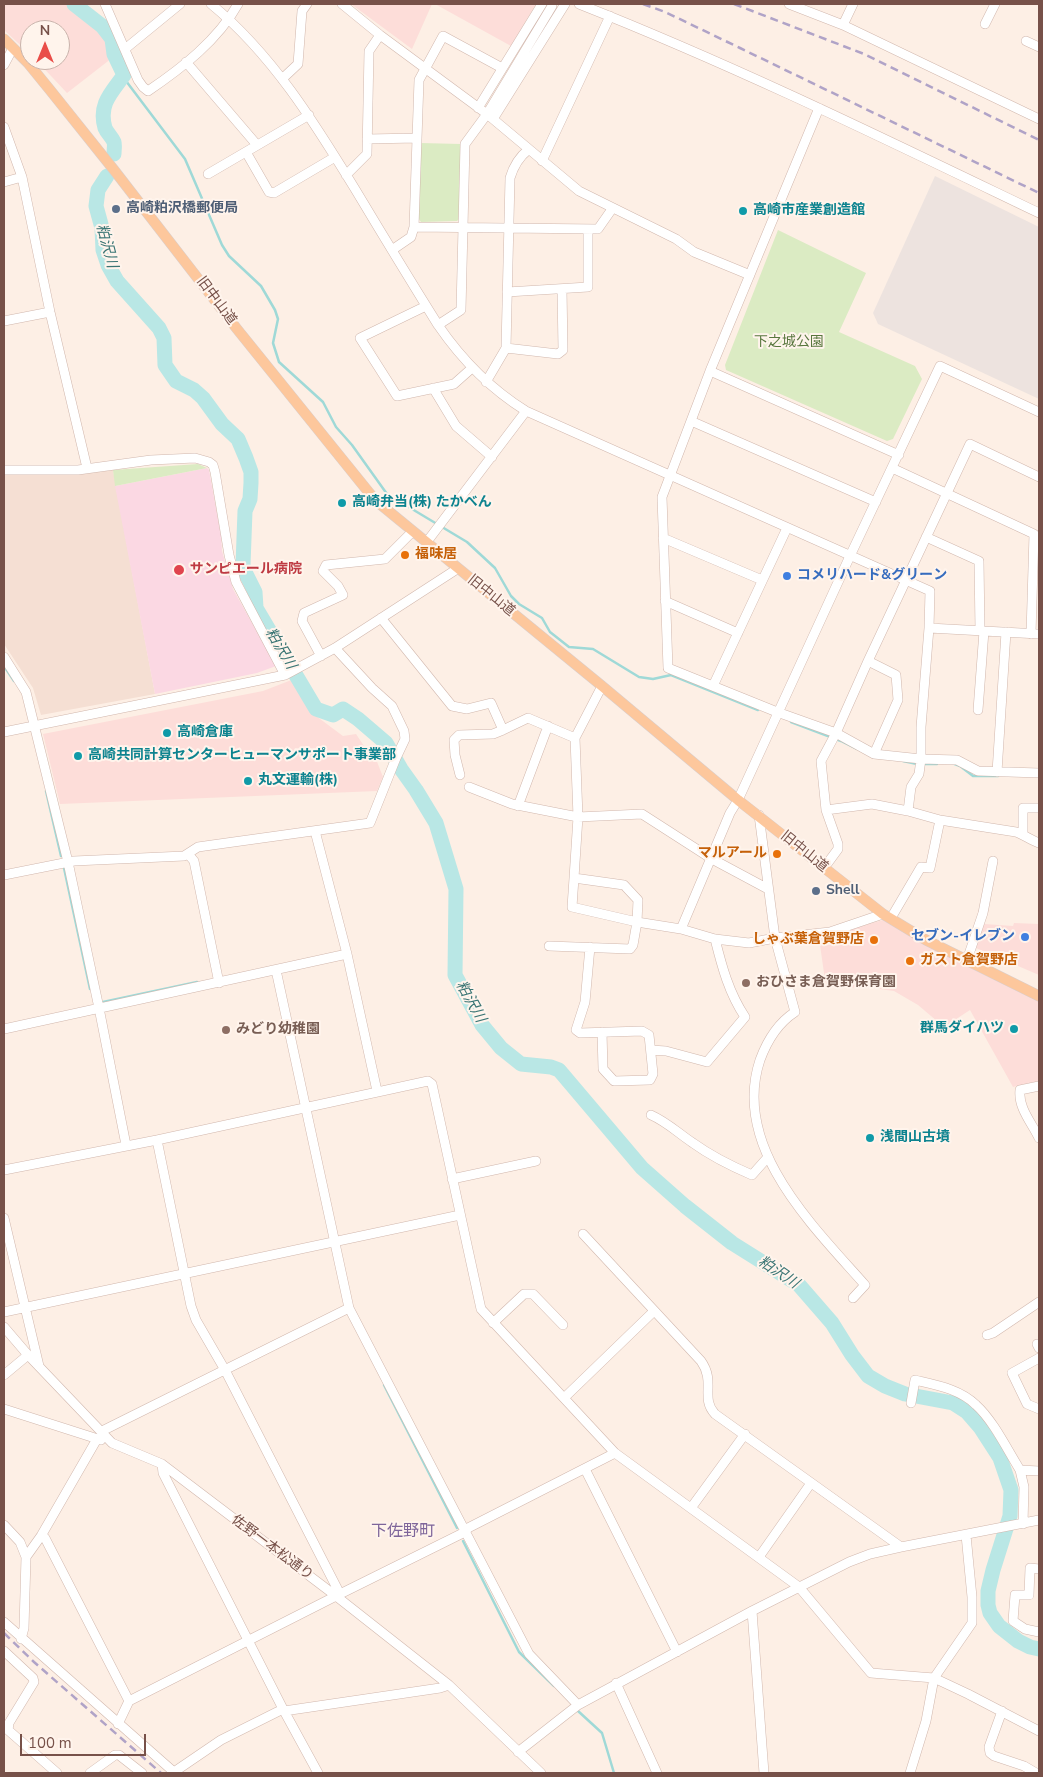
<!DOCTYPE html>
<html>
<head>
<meta charset="utf-8">
<style>
  body { margin:0 }
  #map { position:relative; width:1043px; height:1777px; overflow:hidden; background:#fdefe5; font-family:"Nunito Sans",sans-serif }
  canvas { display:block }
  .frame { position:absolute; inset:0; border:5px solid #775149; pointer-events:none }
  .north { position:absolute; left:20px; top:20px; width:50px; height:50px; box-sizing:border-box; background:#fff4ec; border:1px solid #c9b3ab; border-radius:50%; rotate:0deg; font-size:14px; font-weight:700; line-height:20px; text-align:center; color:#775149 }
  .north::after { content:''; display:block; margin:auto; width:18px; height:22px; background:#e94d48; clip-path:polygon(50% 0,100% 100%,50% 72%,0 100%) }
  .scale { position:absolute; left:20px; top:1734px; width:126px; height:22px; box-sizing:border-box; border:2px solid #775149; border-top:0; padding-left:6px; font-size:15px; line-height:18px; white-space:nowrap; color:#775149; -webkit-text-stroke:4px #fff4ec; paint-order:stroke }
</style>
</head>
<body>
<div id="map">
<canvas width="1043" height="1777"></canvas>
<div class="frame"></div>
<div class="north">N</div>
<div class="scale">100 m</div>
</div>
<script>
const context = document.querySelector('canvas').getContext('2d');
context.lineJoin = 'round';
function fillPath(path, color) { context.fillStyle = color; context.fill(path, 'evenodd'); }
function stroke(path, color, width, dash) { context.strokeStyle = color; context.lineWidth = width; context.lineCap = dash ? 'butt' : 'round'; context.setLineDash(dash || []); context.stroke(path); }
function label(font, color, halo, rows, align = 'center') {
  context.font = font + ' "Nunito Sans","Noto Sans JP",sans-serif'; context.lineWidth = 4; context.setLineDash([]); context.textBaseline = 'middle'; context.strokeStyle = halo; context.fillStyle = color; for (const [text, x, y, turn = 0] of rows) {
    context.save(); context.translate(x, y); context.rotate((+turn || 0) * Math.PI / 180); context.textAlign = isNaN(turn) ? turn : align; if (halo) context.strokeText(text, 0, 0); context.fillText(text, 0, 0); context.restore();
  }
}
fillPath(new Path2D(`
  M113,470L155,694L41,715L33,688L4,644V473L79,474Z`), '#f5dfd3');
fillPath(new Path2D(`
  M4,4H67L98,28L107,41L112,58L67,93L36,60H60V30H30V54L4,30Z
  M351,4H432L412,49Z
  M435,4H536L511,46Z
  M294,679L312,713L343,736L356,734L368,752L374,754L383,777L377,791L60,804L43,734L263,691Z
  M883,920L975,970L1039,1001V1081L1013,1087L970,1010L944,1027L918,1005L894,991L872,988L826,987L819,938Z
  M1014,923L1039,924V975L976,948L984,924L1013,926Z`), '#fdddd9');
fillPath(new Path2D(`
  M935,176L1039,227V399L878,324L873,313Z`), '#ede3df');
fillPath(new Path2D(`
  M207,468L209,470L221,535L222,551L233,589L276,666L257,673L155,694L115,486Z`), '#fbd8e3');
fillPath(new Path2D(`
  M420,143L461,144L460,218L457,221L421,222L418,218Z
  M778,230L866,273L839,332L915,366L922,379L893,439L887,441L726,370L725,365Z
  M198,464L207,468L115,486L113,470Z`), '#dbebc3');
stroke(new Path2D(`
  M123,77L185,159L222,245L229,256L261,286L275,310L278,319L273,343L279,362L323,402L336,427L352,445L387,494L437,524
  M442,527L467,542L495,568L511,596L519,604L542,618L550,632L569,647L593,649L639,677L653,679L671,675L758,710
  M4,666L14,681
  M791,722L841,741L857,749
  M903,761L917,764
  M952,763L960,766L973,776H998
  M922,764H937
  M46,791L61,856
  M64,868L90,989
  M103,1002L197,982
  M384,1385L457,1528
  M463,1541L519,1652L554,1686
  M578,1711L602,1733L614,1773`), '#9fd9d7', 2.5);
stroke(new Path2D(`
  M74,4L102,26L112,39L114,54L124,75C112,92 98,104 105,128C107,133 112,137 114,142C115,145 114,150 114,154
  M107,176L98,190L96,206L102,228L103,250L108,265L117,281L159,328L164,338L165,365L176,381L194,390L203,398L222,424L238,439L246,458L251,472V483L250,499L245,511L243,565L246,574L255,592L256,608L316,709L333,715L343,709L358,719L386,743L401,769L416,790L436,823L456,889L455,975L482,1025L501,1048L521,1064L551,1067L559,1070L642,1168L685,1206L732,1243L799,1285L832,1323L852,1355L868,1376L885,1386L905,1394L953,1403L967,1412L980,1427L1000,1458L1011,1490L1010,1516L993,1570L988,1591V1605L990,1613L999,1626L1018,1641L1030,1647L1039,1649`), '#b9e7e5', 15);
const minor = new Path2D(`
  M105,4L138,80L143,87L148,91C182,68 218,40 238,4
  M211,4C272,54 314,122 355,189C382,234 410,280 438,325C462,360 489,388 526,411L930,591L929,628L921,727V759L919,774L911,787L908,811
  M342,4L380,35L487,114L579,191L676,239L694,252L750,275
  M579,4C736,66 887,140 1039,213
  M789,4L843,25L1039,119
  M985,24L995,4
  M843,25L853,4
  M1026,41L1039,47
  M125,49L180,4
  M186,62L257,145
  M4,65L13,48
  M282,79L298,64L302,11L307,4
  M478,108L542,4
  M819,108L710,371L662,497L668,668L777,712L836,733L874,754L921,759L957,760L978,771L1039,773
  M493,119L565,4
  M4,127L22,177L50,312L87,468
  M367,139L417,138
  M246,152L269,192L274,193L335,157
  M542,161L610,16
  M208,174L309,115
  M346,175L367,154L369,51L380,35
  M4,182L22,177
  M414,227L598,229L612,209
  M392,250L411,237L414,227L419,80L443,36L502,68
  M507,292L588,287V229
  M426,306L360,338L397,396L454,384L472,368
  M4,321L50,312
  M438,325L461,310L465,144L487,114L552,6
  M506,348L558,354L563,350L562,289
  M710,371L899,455
  M486,382L506,348L510,178C513,168 519,157 528,150
  M433,388L456,426L492,457
  M691,421L876,502
  M892,468L1034,534L1031,634
  M4,470H78L151,460L195,458L209,462L213,465L215,472L229,555L236,582L285,675
  M926,537L979,561L980,631
  M663,538L762,580
  M426,543L526,411
  M665,601L738,633
  M381,618L452,706L467,709L491,703L503,730L528,718L575,738
  M929,628L1039,634
  M321,656L302,621L304,613L343,595L338,586L323,571L326,565L385,559L412,532
  M4,657L26,692L68,862L99,1008L126,1145
  M868,661L896,675L898,700L874,754
  M602,686L575,738L578,817L574,878L624,885L638,900L637,922L681,929L715,939L749,943L775,938L830,932L883,914
  M713,686L787,528
  M978,710L984,631
  M4,732L285,675L335,648L457,569
  M997,772L1006,632
  M460,775L455,755L454,740L459,735L493,734L503,730
  M469,787L512,804L578,817L642,814L712,859L768,889
  M518,806L548,726
  M826,810L872,804L908,811L940,820L1016,832C1024,835 1031,840 1039,843
  M759,815L775,938L795,1012C778,1023 767,1041 760,1060C731,1147 813,1226 865,1285L853,1298
  M315,831L347,954L377,1091
  M1023,834V808H1039
  M188,854L194,861L219,983
  M824,868L838,849V844L826,810L821,761L836,733L868,661L970,444L1039,477
  M4,875L74,861L184,856L198,847L212,845L370,823L396,758L405,739L404,731L392,706L372,688L335,648
  M891,918L921,867L930,868L940,820
  M681,929L730,813L738,800L850,556L940,366L1039,412
  M549,946L630,949L633,945L637,922L572,907L574,878
  M590,947L585,1002L576,1030L580,1033L642,1031L649,1035L653,1074L650,1080L614,1081L603,1069L602,1032
  M967,960L983,913L993,861
  M276,970L349,1308L529,1654L578,1705
  M4,1029L347,954
  M651,1050L666,1051L707,1062L745,1017C729,993 722,967 715,939
  M1039,1086L1020,1090C1018,1108 1032,1123 1039,1138
  M651,1115C667,1122 678,1133 693,1143C711,1156 731,1166 752,1175L768,1157
  M157,1140L191,1306L196,1320L225,1370L340,1594
  M4,1170L157,1140L428,1081L432,1084L481,1309L615,1453L799,1587L871,1673L934,1678L968,1694L1039,1731
  M452,1179L536,1161
  M4,1218L39,1366
  M583,1234L701,1361C716,1382 700,1398 715,1414L901,1547
  M4,1312L460,1215
  M493,1323L524,1294H533L563,1325
  M4,1327L28,1355L112,1443L162,1464L336,1596L449,1685L541,1773
  M987,1335L993,1333L1039,1302
  M1037,1344L1039,1348
  M1039,1358L1012,1373L1027,1404L1039,1409
  M4,1375L28,1355
  M564,1398L653,1312
  M911,1403L915,1380C936,1385 960,1389 976,1405C993,1420 1008,1451 1020,1470L1039,1471
  M4,1409L101,1440
  M102,1431L349,1308
  M162,1464L163,1473L283,1709L318,1773
  M585,1469L677,1652
  M1020,1470L1024,1487L1023,1524
  M691,1508L745,1434
  M4,1525L20,1542L26,1557L24,1628L21,1639
  M41,1536L45,1538L129,1701
  M26,1557L41,1536L97,1439
  M759,1557L811,1483
  M1039,1569L1030,1568L1029,1595H1015L1013,1621L1025,1629L1039,1632
  M752,1611L764,1773
  M4,1622L175,1773
  M4,1651L33,1678L34,1682L9,1723L8,1730L57,1773
  M616,1683L657,1773
  M284,1711L440,1688L449,1685
  M1002,1711L989,1747L990,1753L994,1756L1024,1766L1036,1773
  M118,1724L129,1701L340,1594L465,1532L468,1528L615,1453
  M518,1752L578,1705L752,1611L849,1562L870,1554L901,1547L1039,1520
  M174,1772L221,1740L283,1709
  M90,1773L115,1755H119L142,1773
  M910,1773L926,1721L934,1678L972,1623V1597L966,1535`);
const major = new Path2D(`
  M4,39L28,63L50,90L114,170L237,329L375,500L602,686L738,800L883,914L926,940L1039,996`);
stroke(minor, '#d1b7ad', 10);
stroke(major, '#d9cecc', 11);
stroke(minor, '#fff', 9);
stroke(major, '#fdc79c', 10);
stroke(new Path2D(`
  M643,4L665,12L740,48L1039,193
  M734,4L864,54L1039,140
  M4,1633L34,1662L161,1773`), '#b0a3c7', 2.5, [8, 5]);
for (const [x, y, r, color] of [
  [116,209,5,"#5c6f8a"],
  [743,211,5,"#0f9aa8"],
  [342,503,5,"#0f9aa8"],
  [405,555,5,"#e8710a"],
  [179,570,6,"#e0444e"],
  [787,576,5,"#3f7fe0"],
  [167,733,5,"#0f9aa8"],
  [78,756,5,"#0f9aa8"],
  [248,781,5,"#0f9aa8"],
  [777,854,5,"#e8710a"],
  [816,891,5,"#5c6f8a"],
  [1025,937,5,"#3f7fe0"],
  [874,940,5,"#e8710a"],
  [910,961,5,"#e8710a"],
  [746,983,5,"#8d6e63"],
  [1014,1029,5,"#0f9aa8"],
  [226,1030,5,"#8d6e63"],
  [870,1138,5,"#0f9aa8"]
]) { const dot = new Path2D(); dot.arc(x, y, r, 0, 2 * Math.PI); context.fillStyle = color; context.fill(dot); stroke(dot, '#fff4ec', 2); }
label('bold 14px', '#4e5e75', '#fff4ec', [
  ["高崎粕沢橋郵便局",126,209],
  ["Shell",826,891]
], 'left');
label('bold 14px', '#0d838f', '#fff4ec', [
  ["高崎市産業創造館",753,211],
  ["高崎弁当(株) たかべん",352,503],
  ["高崎倉庫",177,733],
  ["高崎共同計算センターヒューマンサポート事業部",88,756],
  ["丸文運輸(株)",258,781],
  ["群馬ダイハツ",1004,1029,"right"],
  ["浅間山古墳",880,1138]
], 'left');
label('14px', '#775149', '#fff4ec', [
  ["旧中山道",216,301,53],
  ["旧中山道",491,596,39],
  ["旧中山道",804,852,39],
  ["佐野一本松通り",272,1548,37]
]);
label('14px', '#59773e', '#fff4ec', [
  ["下之城公園",789,343]
]);
label('bold 14px', '#c56008', '#fff4ec', [
  ["福味居",415,555],
  ["マルアール",767,854,"right"],
  ["しゃぶ葉倉賀野店",864,940,"right"],
  ["ガスト倉賀野店",920,961]
], 'left');
label('bold 14px', '#be3a42', '#fff4ec', [
  ["サンピエール病院",190,570]
], 'left');
label('bold 14px', '#366cbe', '#fff4ec', [
  ["コメリハード&グリーン",797,576],
  ["セブン-イレブン",1015,937,"right"]
], 'left');
label('bold 14px', '#785e54', '#fff4ec', [
  ["おひさま倉賀野保育園",756,983],
  ["みどり幼稚園",236,1030]
], 'left');
label('italic 15px', '#3a7574', '#fff4ec', [
  ["粕沢川",106,246,75],
  ["粕沢川",280,649,59],
  ["粕沢川",470,1002,61],
  ["粕沢川",778,1273,34]
]);
label('16px', '#7e659a', '#fff4ec', [
  ["下佐野町",403,1532]
]);
</script>
</body>
</html>
